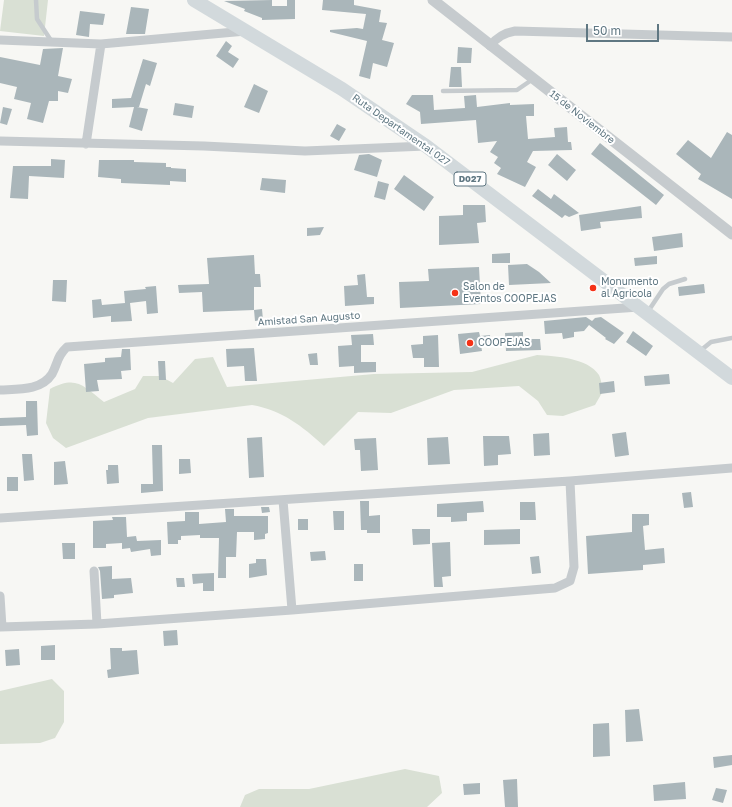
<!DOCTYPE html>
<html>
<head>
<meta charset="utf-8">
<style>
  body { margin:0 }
  #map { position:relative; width:732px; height:807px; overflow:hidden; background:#f7f7f4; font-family:"Golos Text",sans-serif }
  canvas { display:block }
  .scale { position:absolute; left:586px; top:24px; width:73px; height:18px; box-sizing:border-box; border:2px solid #5f7782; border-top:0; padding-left:5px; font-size:12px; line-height:14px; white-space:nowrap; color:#5f7782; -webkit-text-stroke:3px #fff; paint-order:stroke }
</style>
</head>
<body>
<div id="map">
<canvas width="732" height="807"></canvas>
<div class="scale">50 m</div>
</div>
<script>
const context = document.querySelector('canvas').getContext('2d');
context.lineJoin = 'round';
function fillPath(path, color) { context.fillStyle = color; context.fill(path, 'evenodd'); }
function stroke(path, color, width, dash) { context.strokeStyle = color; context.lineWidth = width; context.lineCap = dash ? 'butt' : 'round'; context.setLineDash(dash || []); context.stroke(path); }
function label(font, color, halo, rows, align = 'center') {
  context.font = font + ' "Golos Text",sans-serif'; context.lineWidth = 4; context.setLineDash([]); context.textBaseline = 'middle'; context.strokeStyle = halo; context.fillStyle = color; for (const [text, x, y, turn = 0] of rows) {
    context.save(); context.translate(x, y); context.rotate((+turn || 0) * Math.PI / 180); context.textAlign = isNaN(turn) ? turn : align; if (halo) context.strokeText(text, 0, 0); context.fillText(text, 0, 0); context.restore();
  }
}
fillPath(new Path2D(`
  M4,0H48L44,36L0,31Z
  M537,355C556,356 588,358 599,375C601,379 602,386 603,391L595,405L563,416L547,415L538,401L519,386L454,390L391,413L358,412L324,446C302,426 282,410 252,405L148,418L66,448L53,438L46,423L50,389C77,375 83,386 104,402L135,389L143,376H160L173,383L195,359L213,357L227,387L374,374L472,372Z
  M52,679L64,691V722L55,738L40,743L0,744V691Z
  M405,769L439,776L442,793L427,807H240L245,795L259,789H309Z`), '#d9e0d4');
fillPath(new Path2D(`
  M272,0V6H287V0H295V19L262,20V18L244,11L245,9L224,1Z
  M323,0H354V5L381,10L379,22L387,23L382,40L394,43L387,67L373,63L370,79L359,76L367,41L330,32V30L357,28L363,29L366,14L322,10Z
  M131,7L149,9L145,34H126Z
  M80,11L105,14L103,25L90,24L89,37L76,35Z
  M226,41L232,46L228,52L239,59L233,68L216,56Z
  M458,47L472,48L471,63H457Z
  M63,48L58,76L72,79L68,93L58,91V101H49L43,123L27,119L31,103L14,99L17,87L0,83V57L40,65L43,49Z
  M143,59L157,63L150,86L146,84L139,107H137L148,109L142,131L129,127L134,107L112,108V99L131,98Z
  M451,67H461L462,87H449Z
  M254,84L268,91L259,113L244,107Z
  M412,95H433L434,110L465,108L464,96L476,95L477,107L510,103V105L534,104V116H526L528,139L555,137L554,128L567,127L568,142H571L572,150L533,151L527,162L536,167L525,187L497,174L501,168L494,163L498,157L490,152L497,141L478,143L476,120L421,124L420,112L406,104Z
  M175,103L194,106L192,118L173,115Z
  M3,107L12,109L7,125L0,123Z
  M337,124L346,129L339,141L330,136Z
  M727,132L732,135V199L698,179L701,174L676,154L688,140L711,158Z
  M600,143L664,195L656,205L591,154Z
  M369,154L382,160L377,177L354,170L359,155Z
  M557,154L576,170L567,181L548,165Z
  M51,159L65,160L64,178L29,176L28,199L10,198L13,166H51Z
  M99,160H134V162L166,163V167H171V168L186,169V182L170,181V185L121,183V179L98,177Z
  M404,175L434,197L424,211L394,189Z
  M262,178L286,180L285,193L260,190Z
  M378,181L389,184L385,200L374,197Z
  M538,189L551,199L554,194L579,213L569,217L565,215L562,218L532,196Z
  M463,205H485L486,222L477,223L479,243L439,245V216L463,215Z
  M641,206L642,218L600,222L601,228L581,231L579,215Z
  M324,227L320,235L307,236V228Z
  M682,233L683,247L654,251L652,237Z
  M510,253V263H492V254Z
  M254,255L255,274H260L261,287H254V310L203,312L202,292L179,293L178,285L209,284L207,258Z
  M657,256V264L635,266L634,258Z
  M527,264L539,272L551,283L509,285L508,265Z
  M479,267L481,304L400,308L399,282L429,281L428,269Z
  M365,274L367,297H374V304L345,306L344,286L358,285L357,275Z
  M53,280H67L66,302L52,301Z
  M704,284L705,293L679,296L678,287Z
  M156,286L158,313L147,314L146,301L130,303L132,321L111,322V316L93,318L92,300L101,299L102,305L125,303L124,291L146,289L145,287Z
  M262,309L263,320L255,321L254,310Z
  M586,317L592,321L595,318L601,317L624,333L614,344L605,339L606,338L589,325L584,331L574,332V337L563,339L562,333L545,334L544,321Z
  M633,331L653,346L646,356L626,342Z
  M479,332L480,336L490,335L491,344L481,345L482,351L460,354L458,334Z
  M523,332V339H540L541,350L506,351L505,333Z
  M373,334L374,345H361V362H376V372L354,373V366L339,367L338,346L352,345L351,335Z
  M438,335L439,367H424V358H413L411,345L423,344V336Z
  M254,348L257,381H245L244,366L227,367L226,349Z
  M122,349H130L131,370L121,371L122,379L97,380L99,391L86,392L84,364L105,362V358L121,357Z
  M317,353L318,365H310L308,354Z
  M158,361H165L166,380H159Z
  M669,374L670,384L645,386L644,376Z
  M614,381L615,392L600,394L599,383Z
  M26,401H37L38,435L27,436L26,425L0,426V418L26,417Z
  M626,432L629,455L615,457L612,434Z
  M549,433L550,455L534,456L533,434Z
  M483,436H509L511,454L498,455V465L484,466Z
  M262,437L264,477L249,478L247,438Z
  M448,437L450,464L428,465L427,438Z
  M376,438L378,470L361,471L360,450H355L354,439Z
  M152,445H162L163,491L141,493V484H153Z
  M22,454H32L34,480L24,481Z
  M179,459H190L191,473L179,474Z
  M65,461L68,484L54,485V462Z
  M108,465H118L119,483L107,484L106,470H108Z
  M7,477H18V491H7Z
  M691,492L693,507L684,508L682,493Z
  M360,501H369V516L380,515V533H367V530H361Z
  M483,501L484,512L467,513V521L451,522V517H437V504Z
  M520,502H535L536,520H520Z
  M261,507H269L270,512L262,513Z
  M225,509H234V516H268V533L265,534V539L254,540V532H237L236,557H226V578H218L219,538H200V535L181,536V540H178V544H168L167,522L185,521V512H199V524L226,522Z
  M333,511H344V530H334Z
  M632,514H649V525L643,526L645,550L664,548L665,563L643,565V570L588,574L586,536L632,532Z
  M112,517H126L127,537L136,536L137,541L161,540V555L151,556L150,549L131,552L130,548L122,549V543L106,544V548H93V521L113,520Z
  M298,519H308V530H298Z
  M412,529H430V544L413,545Z
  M520,529V544L484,545V530Z
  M450,542L451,576L442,577L443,587H434L432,543Z
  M62,543H75V559H63Z
  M325,551L326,560L311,561L310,552Z
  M539,556L541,573L532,574L530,557Z
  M256,559H266L267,575L249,578V564L256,563Z
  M354,564H363V581H354Z
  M112,566V579L131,578L133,593L114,595V598L102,599L100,571L98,567Z
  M214,573V591H203V583L193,584L192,574Z
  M176,578H184L185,587H177Z
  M177,630L178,645L164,646L163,631Z
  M55,645V660H41V646Z
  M110,648H122V651L137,650L139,674L108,678L107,670L111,669Z
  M19,649L20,665L6,666L5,650Z
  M639,709L643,741L626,742L625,710Z
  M609,723L610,756L593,757V724Z
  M732,755V765L714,768L713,757Z
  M517,779L518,807H505L503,780Z
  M685,782L686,799L654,801L653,785Z
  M480,783V794L464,795L463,784Z
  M716,788L727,790L723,803L712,800Z`), '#aab6ba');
stroke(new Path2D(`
  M36,0L37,19L52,42
  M443,91L517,90L533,79
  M647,313L663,289L669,284L685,279
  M700,351L711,342L732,338`), '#c6cbce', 4.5);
stroke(new Path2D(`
  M0,40L101,44L246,31
  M490,46C497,37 504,33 515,31L732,37
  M0,141L204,146L305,151L426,146
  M86,144L101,44
  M0,390C18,389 41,391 52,374C58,363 57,356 67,347L639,307
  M283,500L292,610
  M0,518L570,481L732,468
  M94,571L97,624
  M0,596L2,627
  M0,627L97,624L292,610L555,588L570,581L574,567L570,481`), '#c6cbce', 9);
stroke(new Path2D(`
  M433,0L732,234`), '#c6cbce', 11);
stroke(new Path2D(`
  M194,0L342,89L426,146L732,378`), '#d2d9dc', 14);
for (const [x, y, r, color] of [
  [593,288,4,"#f53116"],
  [455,293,4,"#f53116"],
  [470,343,4,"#f53116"]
]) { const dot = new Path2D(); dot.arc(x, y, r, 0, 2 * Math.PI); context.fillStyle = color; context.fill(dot); stroke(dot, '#fff', 1.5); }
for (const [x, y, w] of [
  [470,179,32]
]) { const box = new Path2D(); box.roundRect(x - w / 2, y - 7, w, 14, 3); context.fillStyle = '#fff'; context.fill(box); stroke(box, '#5f7782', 1); }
label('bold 9px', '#5f7782', null, [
  ["D027",470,179]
]);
label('10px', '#5f7782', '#fff', [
  ["15 de Noviembre",582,117,38],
  ["Ruta Departamental 027",401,130,35],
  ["Amistad San Augusto",309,319,-4]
]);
label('10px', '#5f7782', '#fff', [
  ["Monumento",601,282],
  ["al Agricola",601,294],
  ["Salon de",463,287],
  ["Eventos COOPEJAS",463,299],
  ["COOPEJAS",478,343]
], 'left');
</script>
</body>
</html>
